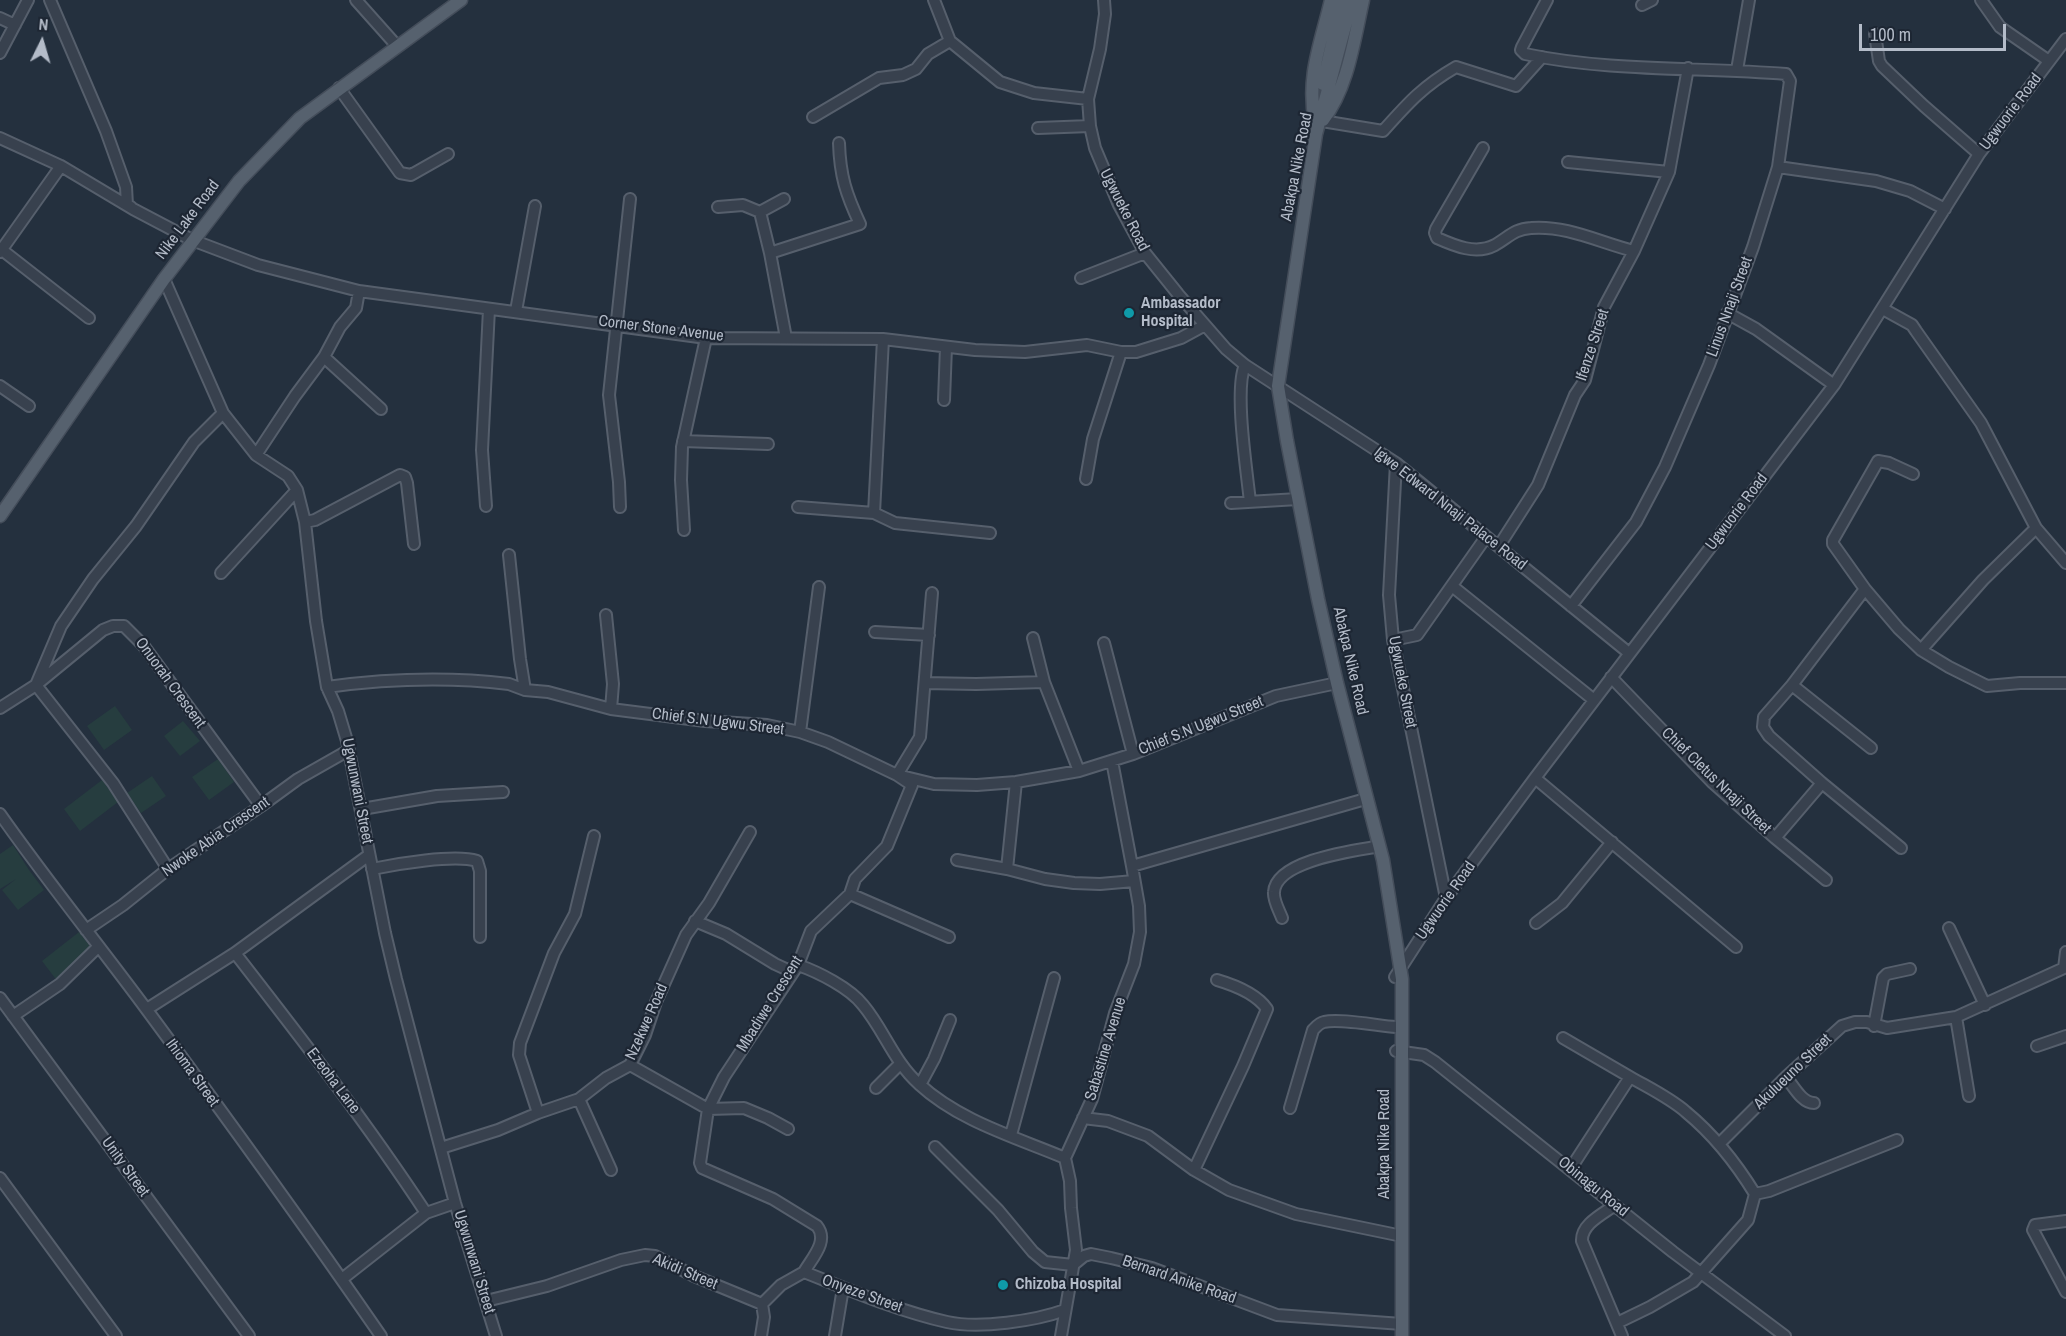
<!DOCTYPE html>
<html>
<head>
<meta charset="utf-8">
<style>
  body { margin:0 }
  #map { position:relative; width:2066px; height:1336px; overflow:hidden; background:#24303e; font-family:"Archivo Narrow",sans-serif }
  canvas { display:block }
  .north { position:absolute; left:12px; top:12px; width:60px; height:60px; -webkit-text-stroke:4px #1d2633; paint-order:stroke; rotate:5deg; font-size:16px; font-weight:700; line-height:24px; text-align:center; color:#b4bcc9 }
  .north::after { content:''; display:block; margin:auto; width:21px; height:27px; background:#b4bcc9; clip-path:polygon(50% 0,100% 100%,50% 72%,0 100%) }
  .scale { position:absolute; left:1859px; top:24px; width:147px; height:27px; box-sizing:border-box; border:3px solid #b4bcc9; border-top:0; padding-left:8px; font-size:18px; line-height:21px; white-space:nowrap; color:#b4bcc9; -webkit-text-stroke:4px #1d2633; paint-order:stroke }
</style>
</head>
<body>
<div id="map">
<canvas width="2066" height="1336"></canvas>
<div class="north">N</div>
<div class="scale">100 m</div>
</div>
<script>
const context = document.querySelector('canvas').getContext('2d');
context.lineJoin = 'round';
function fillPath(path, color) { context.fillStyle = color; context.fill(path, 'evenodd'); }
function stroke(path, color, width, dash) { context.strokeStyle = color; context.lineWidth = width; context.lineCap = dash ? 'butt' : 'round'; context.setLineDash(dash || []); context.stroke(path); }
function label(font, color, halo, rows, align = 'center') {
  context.font = font + ' "Archivo Narrow",sans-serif'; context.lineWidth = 4.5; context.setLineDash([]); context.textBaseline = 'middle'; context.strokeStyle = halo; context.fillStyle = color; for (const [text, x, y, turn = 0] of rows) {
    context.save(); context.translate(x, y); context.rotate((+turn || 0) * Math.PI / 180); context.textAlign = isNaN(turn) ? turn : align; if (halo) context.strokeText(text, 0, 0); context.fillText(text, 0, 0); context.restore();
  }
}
fillPath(new Path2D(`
  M115,706L132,730L104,750L87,726Z
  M183,721L200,741L180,756L164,736Z
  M218,759L234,782L209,800L192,777Z
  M152,776L166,796L141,813L127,793Z
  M102,780L118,802L80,831L64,809Z
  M13,845L29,870L44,890L18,910L2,890L16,879L0,889V854Z
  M79,932L96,954L58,982L42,961Z`), '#263d3f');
const minor = new Path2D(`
  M50,0L106,131L126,187L127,205L131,207
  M356,0L397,46
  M934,0L950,41L1000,82L1034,93L1088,99
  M1104,0L1105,14L1100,49L1088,99L1090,126L1095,148L1119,205L1145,253L1178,294L1226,349L1245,365L1396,463L1629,653
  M1547,0L1522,47L1521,50L1525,54C1611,72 1699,67 1786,74L1790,81L1778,167L1753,247L1709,365L1665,467L1636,522L1571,606
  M1981,0L2000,27L2049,61
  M1642,5L1652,0
  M0,18L15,25
  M1875,34L1879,61L1882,66L1924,106L1979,154
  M0,53L28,0
  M1737,70L1749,0
  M339,88L400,173L411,175L448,154
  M813,117L879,78L903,75L916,69L928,54L950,41
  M1322,121L1383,131C1408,103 1423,86 1456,67L1516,86L1542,57
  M1038,128L1090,126
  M0,138L61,166L133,209L192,240L258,265L359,291L706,338L883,339L975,350L1025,352L1087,345L1121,352H1136L1181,338L1205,325
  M1483,148L1436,229L1435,233L1437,238C1455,246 1476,255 1495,245C1509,237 1514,229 1531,228C1567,225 1601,243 1634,251
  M1568,162L1669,172
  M1778,167L1876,181L1910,191L1945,209
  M718,207L743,205L760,212L770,253L786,338
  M760,212L784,199
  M2,250L89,318
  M0,252L61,166
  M770,253L860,224C846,194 840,176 839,143
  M1081,278L1145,253
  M164,279L223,413L256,455L288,476L297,490L305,522L316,621L327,687L338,711L347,741L385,933L396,979L455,1203L496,1336
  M1883,309L1912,325L1916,331L1981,423L2036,528L2066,563
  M516,311L535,206
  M1727,313L1756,329L1834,385
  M324,357L381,409
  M1245,365C1234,390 1247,472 1250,502
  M0,386L29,406
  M944,400L946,347
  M683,441L768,444
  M256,455L295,396L324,357L340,327L356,308L359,291
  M1396,463L1389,595L1393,640L1446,898
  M1913,474L1889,463L1878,461L1833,540V544L1865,589L1899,629L1921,650L1949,667L1987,686L2020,683H2066
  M1086,479L1093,439L1121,352
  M1231,503L1298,499
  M486,506L482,450L489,309
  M620,507L619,482L609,395L630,199
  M798,507L874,513L895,523L990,533
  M874,513L883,339
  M305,522L315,520L400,475L405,477L407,483L414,544
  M684,530L681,480L682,447L706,338
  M1499,546L1538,485L1575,395L1585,380L1604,307L1634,251L1669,172L1688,68
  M509,555L520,659L525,690
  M221,573L297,490
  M1452,586L1594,700
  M1865,589L1792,685L1764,717L1763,727L1769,736L1822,783L1901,848
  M932,593L920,737L897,775L912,785L887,846L855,879L850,894L811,931L798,965L724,1077L708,1109L700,1163L702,1168L773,1199L817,1226C829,1241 812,1258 804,1272C850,1290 898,1311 947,1322C979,1329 1035,1321 1065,1310
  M606,615L613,684L611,709
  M875,632L929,635
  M1393,640L1417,635L1486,537
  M1104,643L1133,754
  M1921,650L1983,580L2036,528
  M1611,677L1712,782L1775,838L1826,880
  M1044,682L1079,771
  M925,683L976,684L1044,682L1033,638
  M1792,685L1871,748
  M327,687C386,679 450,677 509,684L525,690L548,692L611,709L705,721L767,725L800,732L828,742L897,775L934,784L977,785L1016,782L1079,771L1133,754L1276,696L1337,683
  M0,708L36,685L103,630L113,626H124L143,645L261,806
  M800,732L819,587
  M1535,778L1736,947
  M362,809L437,796L503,792
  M0,814C47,881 99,945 147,1010C227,1118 305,1226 381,1336
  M1775,838L1822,783
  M957,860L1007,869L1045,879L1074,883L1100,884L1134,881
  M1132,866L1362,800
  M168,869L113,783L36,685L61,626L93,579L136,526L194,442L223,413
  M372,869C396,864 455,854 477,861L480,871V937
  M1007,869L1016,782
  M850,894L949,937
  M1282,918C1279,910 1273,900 1274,892C1276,861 1351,851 1375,847
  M695,921L726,934L775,964L788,970L798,965C818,972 850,988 863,1005C884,1030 894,1062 919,1084C959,1121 1015,1137 1065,1158
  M1536,923L1562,903L1612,842
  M1949,928L1985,1005
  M86,930L123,905L168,869L261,806L298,779L349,750
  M235,953C301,1038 367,1123 426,1213
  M1395,977L1446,898L1535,778L1834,385L1979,154L2066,39
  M0,998L249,1336
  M147,1009L235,953L369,855
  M13,1016L60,984L98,947
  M1956,1017L1969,1096
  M1874,1026L1883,978L1887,974L1910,969
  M1563,1038L1630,1077
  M2037,1046L2066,1036
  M1396,1051L1424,1055L1435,1062L1673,1252L1785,1336
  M630,1065L708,1109L744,1108L768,1118L788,1129
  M1786,1077C1794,1087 1802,1103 1814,1103
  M920,1085L934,1059L950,1020
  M876,1088L900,1064
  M579,1099L611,1170
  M1290,1108L1313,1030C1316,1027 1319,1023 1324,1022C1339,1018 1379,1026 1396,1027
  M538,1113L519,1055L520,1043L554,953L575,914L594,836
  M1083,1118L1108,1121L1148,1136L1194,1170L1229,1190L1296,1214L1402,1236
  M1011,1135L1054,978
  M1719,1144L1786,1077L1842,1026L1855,1022H1867L1887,1028L1956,1017L2064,968L2066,952
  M935,1147L998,1210L1033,1252L1045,1262L1073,1265L1084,1256L1091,1254L1111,1258L1152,1268L1277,1315L1402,1324
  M441,1148L498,1130L538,1113L579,1099L606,1078L630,1065L645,1035L656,1002L686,935L709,903L750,832
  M1571,1168L1630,1077C1649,1088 1670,1098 1686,1112C1714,1135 1736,1163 1755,1194L1748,1220L1693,1282L1650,1307L1617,1323
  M1194,1170L1243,1066L1267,1009C1256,993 1234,985 1217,980
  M0,1178L116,1336
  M1755,1194L1769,1191L1897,1140
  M1615,1205C1603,1214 1581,1224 1582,1241L1622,1336
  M2066,1221L2035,1225L2033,1230L2066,1292
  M342,1279L426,1213L455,1203
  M486,1301L547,1286L621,1260L645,1255L655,1256L694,1276L762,1304L781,1285L804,1272
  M761,1336L764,1317L762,1304
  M835,1336L843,1288
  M1061,1336L1076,1250L1071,1208L1070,1181L1065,1158L1092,1099L1115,1013L1134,964L1140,932L1139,906L1132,866L1112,761`);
const major = new Path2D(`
  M1352,0L1316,134L1278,386L1287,441L1318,599L1337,683L1383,860L1402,979V1336
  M1323,84L1342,0
  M1323,120C1348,88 1354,40 1363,0
  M1315,122C1306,77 1321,43 1331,0
  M0,516L164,279L239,181L300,118L461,0`);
stroke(minor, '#565f6c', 14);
stroke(major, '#444d5a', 15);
stroke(minor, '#38414e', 10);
stroke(major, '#56616e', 12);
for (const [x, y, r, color] of [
  [1129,313,6,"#0f9aa8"],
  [1003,1285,6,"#0f9aa8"]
]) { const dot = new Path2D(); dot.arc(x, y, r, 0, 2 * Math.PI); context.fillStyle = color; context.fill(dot); stroke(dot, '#1d2633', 2); }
label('16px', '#b4bcc9', '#1d2633', [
  ["Ugwuorie Road",2011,112,-53],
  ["Abakpa Nike Road",1297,167,-79],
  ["Ugwueke Road",1124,210,63],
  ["Nike Lake Road",188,220,-53],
  ["Linus Nnaji Street",1730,307,-70],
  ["Corner Stone Avenue",661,329,7],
  ["Ifenze Street",1593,345,-72],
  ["Igwe Edward Nnaji Palace Road",1450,509,38],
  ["Ugwuorie Road",1737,512,-53],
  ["Abakpa Nike Road",1350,661,77],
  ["Ugwueke Street",1402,682,79],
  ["Onuorah Crescent",170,683,54],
  ["Chief S.N Ugwu Street",718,722,7],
  ["Chief S.N Ugwu Street",1201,726,-22],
  ["Chief Cletus Nnaji Street",1716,781,44],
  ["Ugwunwani Street",357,791,79],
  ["Nwoke Abia Crescent",216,837,-35],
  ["Ugwuorie Road",1446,901,-55],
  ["Mbadiwe Crescent",770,1004,-58],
  ["Nzekwe Road",647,1022,-66],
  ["Sabastine Avenue",1106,1049,-73],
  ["Akulueuno Street",1793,1072,-44],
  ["Ihioma Street",192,1073,54],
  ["Ezeoha Lane",333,1081,53],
  ["Abakpa Nike Road",1385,1144,-90],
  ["Unity Street",125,1167,54],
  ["Obinagu Road",1593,1187,39],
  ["Ugwunwani Street",474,1262,73],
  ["Akidi Street",685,1272,23],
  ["Bernard Anike Road",1179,1280,19],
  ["Onyeze Street",862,1294,20]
]);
label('bold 16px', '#b4bcc9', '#1d2633', [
  ["Ambassador",1141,304],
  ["Hospital",1141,322],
  ["Chizoba Hospital",1015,1285]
], 'left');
</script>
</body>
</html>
